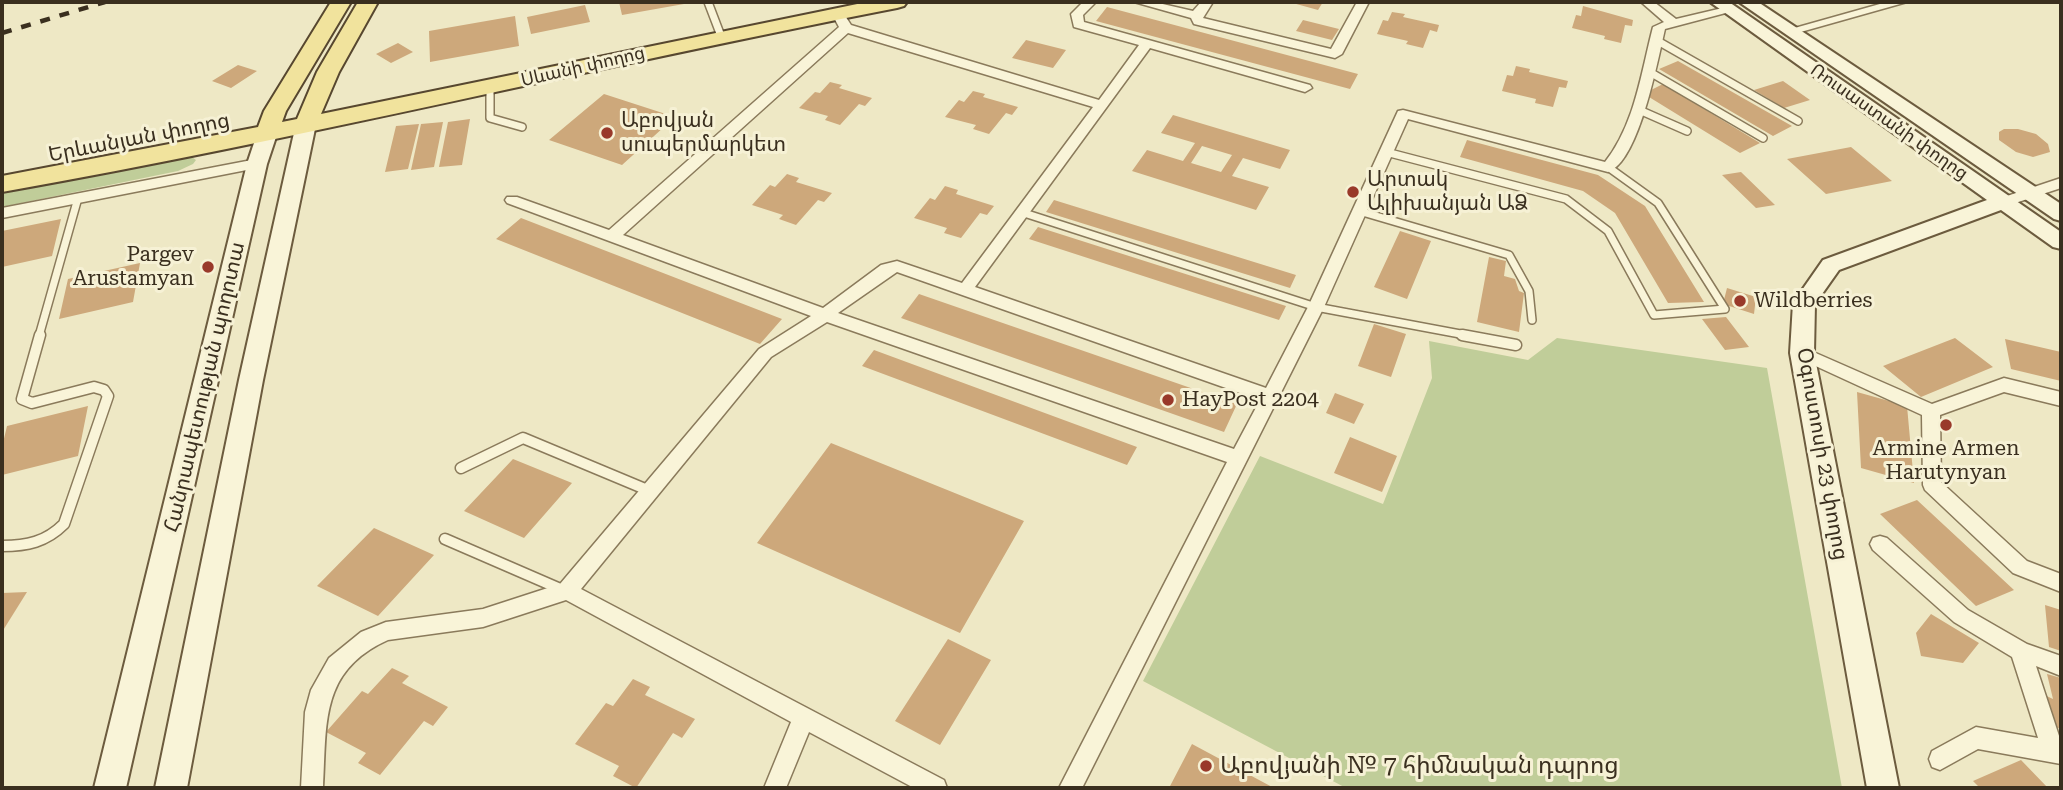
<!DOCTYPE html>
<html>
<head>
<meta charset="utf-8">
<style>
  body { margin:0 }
  #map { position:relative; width:2063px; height:790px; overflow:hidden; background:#eee8c5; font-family:"Roboto Serif",serif }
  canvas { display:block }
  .frame { position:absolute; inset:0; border:4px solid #3a2f1f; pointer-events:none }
</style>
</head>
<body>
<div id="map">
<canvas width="2063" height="790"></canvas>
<div class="frame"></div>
</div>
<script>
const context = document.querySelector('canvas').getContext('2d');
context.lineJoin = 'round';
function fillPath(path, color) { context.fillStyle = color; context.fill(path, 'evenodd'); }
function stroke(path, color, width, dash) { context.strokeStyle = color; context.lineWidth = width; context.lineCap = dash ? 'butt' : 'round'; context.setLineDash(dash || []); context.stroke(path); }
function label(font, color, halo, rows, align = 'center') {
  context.font = font + ' "Roboto Serif","Noto Sans Armenian",serif'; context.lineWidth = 6; context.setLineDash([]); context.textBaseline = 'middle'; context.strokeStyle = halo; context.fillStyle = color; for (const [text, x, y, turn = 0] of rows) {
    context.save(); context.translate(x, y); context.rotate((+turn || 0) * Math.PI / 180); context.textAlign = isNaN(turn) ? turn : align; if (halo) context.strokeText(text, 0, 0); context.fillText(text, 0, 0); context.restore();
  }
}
fillPath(new Path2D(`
  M189,155L196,160L193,164L178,171L2,207V191Z
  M1557,338L1767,368L1842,788H1346L1143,681L1260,456L1383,504L1432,378L1429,341L1528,360Z`), '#c0cd99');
fillPath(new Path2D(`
  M619,2H684V4L622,15Z
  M1289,2H1323L1318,10Z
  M585,5L590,22L531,34L527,17Z
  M1583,6L1633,20L1632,26L1625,25L1621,43L1604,39L1605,36L1572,28L1576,15L1581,16Z
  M1107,7L1358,74L1350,89L1096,21Z
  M1392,12L1405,14L1403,17L1439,25L1437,32L1430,30L1423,48L1406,44L1408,41L1377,34L1383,20L1388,21Z
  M515,16L519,46L430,62L429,31Z
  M1303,20L1339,29L1332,40L1296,31Z
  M1026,40L1066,50L1053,68L1012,58Z
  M398,43L413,52L391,63L376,54Z
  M1678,61L1792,126L1773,136L1659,69Z
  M238,65L257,71L231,88L212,81Z
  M1516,66L1530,69L1529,72L1568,81L1566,88L1559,87L1553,107L1535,103L1536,99L1502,91L1507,75L1513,76Z
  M1783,81L1810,100L1784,108L1754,90Z
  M830,82L842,85L839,88L872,98L865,106L859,104L840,125L825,120L828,116L799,108L815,92L820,93Z
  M1663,84L1760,143L1740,153L1649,97V91Z
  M973,91L985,94L983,97L1018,107L1012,115L1006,113L989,134L973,129L976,125L945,117L959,100L964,102Z
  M604,94L675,117L622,165L549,140Z
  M1173,115L1290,150L1280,169L1243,158L1232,176L1269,187L1256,210L1132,171L1147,150L1183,161L1195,143L1161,133ZM1202,146L1232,155L1221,172L1191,163Z
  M470,119L462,165L439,167L448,122Z
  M443,122L434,167L411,170L421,124Z
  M419,124L408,169L385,172L396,126Z
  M2004,129H2018L2036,134L2048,144L2050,152L2033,157L2016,152L1999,140V132Z
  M1467,140L1598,175L1645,206L1704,302L1668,303L1615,213L1583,191L1460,157Z
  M1851,147L1892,181L1826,194L1787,159Z
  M1741,172L1775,205L1756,208L1722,175Z
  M787,174L799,178L796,182L832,193L824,202L818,200L796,225L779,219L783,215L752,205L770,185L775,187Z
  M945,186L958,190L956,194L994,206L987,215L980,213L961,238L944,233L947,228L914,218L930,198L935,200Z
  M1054,200L1296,275L1290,288L1046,212Z
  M521,218L782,319L760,344L496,239Z
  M61,219L52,256L2,267V231Z
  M1038,227L1286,306L1279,320L1029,239Z
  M1400,231L1431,241L1407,299L1374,287Z
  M1489,257L1506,261L1504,276L1515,279L1519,291L1524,293L1519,332L1477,322Z
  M140,263L133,302L59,319L68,279Z
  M1727,288L1756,297L1754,314L1723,304Z
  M919,294L1237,404L1224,432L901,318Z
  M1726,317L1749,347L1725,350L1702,319Z
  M1374,324L1406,334L1391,377L1358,366Z
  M1955,338L1993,367L1921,397L1883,366Z
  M2005,339L2061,352V381L2011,369Z
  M874,350L1137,447L1127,465L862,366Z
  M1857,392L1907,406L1914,483L1861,468Z
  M1335,393L1364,404L1354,424L1326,413Z
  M88,406L78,456L2,475V447L7,426Z
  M1350,437L1397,456L1382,492L1334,473Z
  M831,443L1024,521L960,633L757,543Z
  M513,459L572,483L524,538L464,511Z
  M1917,500L2014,590L1976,606L1880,514Z
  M374,528L434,555L378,616L317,586Z
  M27,592L2,632V593Z
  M2045,605L2061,610V651L2049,647Z
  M1931,614L1979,643L1963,663L1921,656L1916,633Z
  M948,639L991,660L940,745L895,721Z
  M392,668L409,676L402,683L448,707L433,726L424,721L380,775L358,763L366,753L326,732L362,691L368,694Z
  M2047,674L2061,678V729L2055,727L2038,692L2053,699Z
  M633,679L650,687L645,695L695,719L682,738L673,733L636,788L613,776L619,766L575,744L606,703L613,706Z
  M1192,744L1274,788H1169Z
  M2021,760L2048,788H1980L1973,781Z`), '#cda87b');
const laneFar1 = new Path2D(`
  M708,2L721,36
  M1656,40L1798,121
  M1648,71L1763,138
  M490,88V118L522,127
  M1637,109L1687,131
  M1386,152L1566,199L1608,231L1654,315L1725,309L1658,203L1608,167
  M1359,211L1509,255L1529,291L1532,320
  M1021,212L1316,307L1471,336
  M39,336L78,198`);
const lane = new Path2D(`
  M1462,335L1516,345
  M461,468L523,438L650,491
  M445,539L565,591
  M2,546C27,546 46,542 64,524L108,396L104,390L94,387L32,403L22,399L40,335`);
const street = new Path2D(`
  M1083,2H1096L1083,15L1084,22L1310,85L1312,88L1305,92L1150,48L975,287L1266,388L1308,307L1398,111L1403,110L1605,162C1635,124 1641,73 1653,27L1664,22L1641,2H1654L1676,19L1731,6L1737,10L1665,29C1658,59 1639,162 1608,172L1408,119L1324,307L1082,788H1059L1227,462L827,322L771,357L581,589L944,780L947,788H914L809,732L786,788H764L791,722L566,600L483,627L388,640C319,671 327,724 323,788H301L305,712L311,690L329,658L361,632L386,622L483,609L560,584L759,349L811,316L507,203L505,200L507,197H517L609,230L839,27L832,14L838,10L842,11L851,25L1099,100L1139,45L1074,27L1071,14ZM848,33L1093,107L962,283L897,261L881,265L823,308L623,235ZM897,272L1260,400L1234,449L838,313Z
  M1134,2H1154L1193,11L1201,2H1213L1203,18L1331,49L1357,2H1369L1342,54L1335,58L1194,24L1191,18Z
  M1887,2H1907L1790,35L1784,31Z
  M257,159L264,164L262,167L2,218V208Z
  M2061,178V188L2003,207L1996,202L1998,199Z
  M1802,347L1932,404L2004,378L2061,392V406L2004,392L1940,415L1941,482L2027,561L2061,574V592L2013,573L1925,490L1923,485L1922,415L1796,357L1794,353L1796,349Z
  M1880,536L1887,538L1968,610L2027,644L2061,656V676L2036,666L2061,742V764L1978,749L1940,770L1932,767L1929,759L1932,751L1976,727L2038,738L2012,657L1954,622L1873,550L1870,544L1873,538Z`);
const secondary = new Path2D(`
  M1710,2H1729L2061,232V249L2053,247L2001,210L1839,270L1815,304L1814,353L1899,788H1867L1790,353L1793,303L1823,260L1987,200Z
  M1739,2H1758L2061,204V221L2054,219Z
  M306,118L313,120L316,124L263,380L187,788H155L239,380L296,124L299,120Z
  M268,125L275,127L278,131L267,164L126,788H94L247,164L258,131L261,127Z`);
const primary = new Path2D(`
  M331,2H351L286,111L282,122L297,119L317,72L358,2H378L339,72L321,114L867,2H907L904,6L897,8C598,66 302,139 2,192V176L258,127L264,111Z`);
stroke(laneFar1, '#8a7a5b', 10);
stroke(lane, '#8a7a5b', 13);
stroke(street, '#8a7a5b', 3);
stroke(secondary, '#6c5b3e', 4);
stroke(primary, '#57472f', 4);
stroke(laneFar1, '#f9f4d8', 7);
stroke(lane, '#f9f4d8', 10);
fillPath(street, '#f9f4d8');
fillPath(secondary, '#f9f4d8');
fillPath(primary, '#f1e39d');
stroke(new Path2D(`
  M2,33L105,2`), '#3a2f1f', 4.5, [10, 10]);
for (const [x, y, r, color] of [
  [607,133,7,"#99392a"],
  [1353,192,7,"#99392a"],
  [208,267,7,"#99392a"],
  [1740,301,7,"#99392a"],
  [1168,400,7,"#99392a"],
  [1946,425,7,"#99392a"],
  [1206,766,7,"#99392a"]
]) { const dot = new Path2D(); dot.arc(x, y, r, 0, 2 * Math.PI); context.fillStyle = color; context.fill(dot); stroke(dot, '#f6f1d5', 2.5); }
label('18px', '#3a2f1f', '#f6f1d5', [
  ["Սևանի փողոց",583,67,-13],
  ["Ռուսաստանի փողոց",1889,122,35]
]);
label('21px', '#3a2f1f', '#f6f1d5', [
  ["Աբովյան",621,121],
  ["սուպերմարկետ",621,145],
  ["Արտակ",1367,180],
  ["Ալիխանյան ԱՁ",1367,204],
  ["Pargev",194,255,"right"],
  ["Arustamyan",194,279,"right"],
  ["Wildberries",1754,301],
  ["HayPost 2204",1182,400],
  ["Armine Armen",1946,449,"center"],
  ["Harutynyan",1946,473,"center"]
], 'left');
label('21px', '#3a2f1f', '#f6f1d5', [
  ["Երևանյան փողոց",139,138,-11],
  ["Հանրապետության պողոտա",205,387,-77],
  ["Օգոստոսի 23 փողոց",1822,454,80]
]);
label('24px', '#3a2f1f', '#f6f1d5', [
  ["Աբովյանի № 7 հիմնական դպրոց",1220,766]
], 'left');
</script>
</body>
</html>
